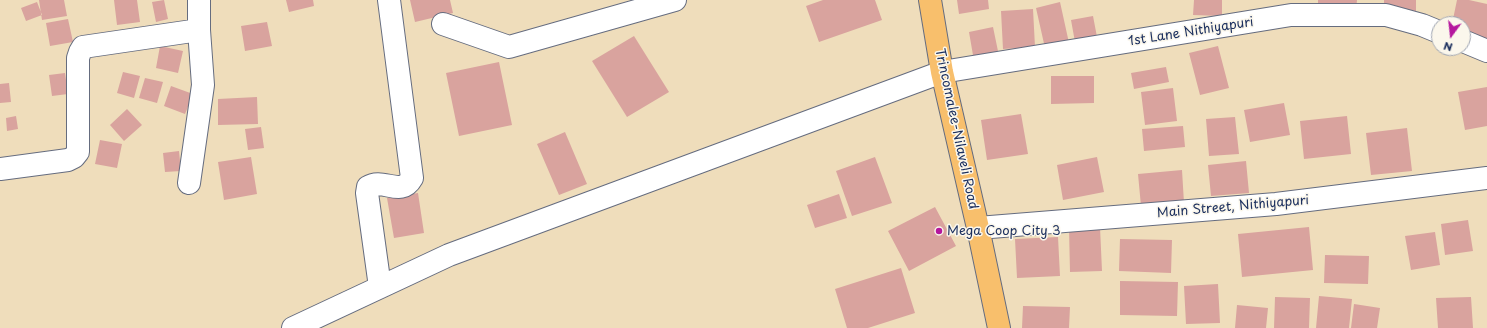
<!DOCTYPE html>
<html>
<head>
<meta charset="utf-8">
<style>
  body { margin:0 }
  #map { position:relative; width:1487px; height:328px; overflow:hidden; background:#efddbb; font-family:"Playpen Sans",sans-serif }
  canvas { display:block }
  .north { position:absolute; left:1431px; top:16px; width:40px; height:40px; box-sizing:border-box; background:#fbf7ec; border:1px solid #a1a7b3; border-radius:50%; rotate:195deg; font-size:11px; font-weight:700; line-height:16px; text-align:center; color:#1b2f5e }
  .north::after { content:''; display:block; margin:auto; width:14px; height:18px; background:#b5179e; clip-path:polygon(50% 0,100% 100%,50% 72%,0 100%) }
</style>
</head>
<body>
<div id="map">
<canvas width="1487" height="328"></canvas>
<div class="north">N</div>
</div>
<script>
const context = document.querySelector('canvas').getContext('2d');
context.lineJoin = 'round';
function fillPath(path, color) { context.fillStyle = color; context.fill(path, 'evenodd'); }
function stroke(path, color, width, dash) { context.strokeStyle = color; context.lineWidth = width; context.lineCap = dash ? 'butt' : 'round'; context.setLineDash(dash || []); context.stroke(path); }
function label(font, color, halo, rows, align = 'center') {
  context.font = font + ' "Playpen Sans",sans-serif'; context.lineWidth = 3; context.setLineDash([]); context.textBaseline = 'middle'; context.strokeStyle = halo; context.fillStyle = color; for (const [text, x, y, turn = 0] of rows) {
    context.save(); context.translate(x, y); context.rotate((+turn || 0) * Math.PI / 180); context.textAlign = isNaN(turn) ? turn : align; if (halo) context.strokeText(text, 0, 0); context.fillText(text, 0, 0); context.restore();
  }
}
fillPath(new Path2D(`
  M39,0H64L67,16L42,20Z
  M114,0H137L140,22L117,25Z
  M164,0L168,19L156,22L152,2Z
  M286,0H313L314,6L289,12Z
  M410,0H450L453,13L415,22Z
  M823,0H875L882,20L819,42L806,6Z
  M957,0H988L989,9L959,14Z
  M1194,0H1222V16L1193,15Z
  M1318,0H1357L1356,10L1318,7Z
  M1384,0H1416V11L1384,9Z
  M1457,0H1469L1487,4V40L1463,35V24H1452Z
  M37,2L42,15L26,21L21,8Z
  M1060,2L1069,43L1045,48L1036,8Z
  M1033,9L1035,47L1003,49L1001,11Z
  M1093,16L1097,37L1075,42L1071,20Z
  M68,19L73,42L50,46L46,23Z
  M267,22L272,46L245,51L241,26Z
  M993,27L999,56L974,61L969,32Z
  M634,36L669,92L627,117L592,61Z
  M160,46L183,51L178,73L156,68Z
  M1218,46L1229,88L1200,95L1189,53Z
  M499,62L512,125L459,136L446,73Z
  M1166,67L1169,82L1134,89L1131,73Z
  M123,72L140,76L134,98L117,93Z
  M65,73L68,94L52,96L49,75Z
  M1051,76H1094V103L1051,104Z
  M145,78L163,82L157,103L139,98Z
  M9,83L11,102L0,103V84Z
  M171,86L193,94L185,114L164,106Z
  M1487,87V126L1465,130L1458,92Z
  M1173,88L1177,121L1145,125L1141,92Z
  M257,97L258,124L218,125V99Z
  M1284,103L1290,135L1250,142L1244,110Z
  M127,109L142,125L124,141L110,125Z
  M1021,114L1028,154L987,160L981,120Z
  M16,116L18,129L7,131L6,118Z
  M1347,116L1351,154L1304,159L1300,121Z
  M1235,117L1239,154L1209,156L1206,119Z
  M1183,126L1185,147L1144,151L1142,129Z
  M261,127L264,148L248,150L245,129Z
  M1407,128L1412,171L1371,175L1366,133Z
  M565,132L587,184L559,195L537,144Z
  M100,140L122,144L117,168L95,164Z
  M179,151L181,171L165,172L163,153Z
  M251,157L257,194L224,200L218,162Z
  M875,157L892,203L852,216L836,171Z
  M1097,157L1104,192L1063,200L1057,165Z
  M1246,161L1249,193L1211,196L1208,165Z
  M1182,170L1184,203L1141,206L1138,174Z
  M418,193L424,233L394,238L387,198Z
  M839,194L847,218L815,228L807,205Z
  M935,207L956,246L909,271L888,231Z
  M1468,220L1473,251L1445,255L1441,224Z
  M1100,227L1102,271L1070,272L1069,228Z
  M1309,227L1313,270L1242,277L1238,234Z
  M1435,232L1440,265L1411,270L1405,236Z
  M1058,237L1060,276L1017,278L1015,239Z
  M1120,239L1172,240L1171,273L1119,271Z
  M1325,255L1369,256L1368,284L1324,283Z
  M901,268L915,313L868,328H847L835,289Z
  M1120,281L1178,282L1177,316L1120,315Z
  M1218,284L1220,323L1186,324L1184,286Z
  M1319,296L1352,299L1349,328H1316Z
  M1275,297L1310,298L1309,328H1274Z
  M1471,297L1473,328H1438L1436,298Z
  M1354,304L1380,308L1377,328H1351Z
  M1237,305L1268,308L1266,328H1235Z
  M1023,306L1070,307L1069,328H1022Z`), '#d9a39e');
const street = new Path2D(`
  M443,24L509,47L675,0
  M1463,41L1487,51
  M0,169L68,160L74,157L78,152V58L80,52L83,47L199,30V0
  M189,183L203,85L199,30
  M978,228L1276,204L1487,178
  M380,287L367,193L368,187C383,177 401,198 412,178L389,0
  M293,328L449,255L942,72L1291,15H1386L1422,25L1439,32`);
const primary = new Path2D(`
  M930,0L942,72L978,228L999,328`);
stroke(street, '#656c7f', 24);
stroke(primary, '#656c7f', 24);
stroke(street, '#fff', 22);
stroke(primary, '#f8bf6c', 22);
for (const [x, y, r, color] of [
  [939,231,4,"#b5179e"]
]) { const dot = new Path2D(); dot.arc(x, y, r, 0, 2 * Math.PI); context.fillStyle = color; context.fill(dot); stroke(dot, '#fbf7ec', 1.5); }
label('13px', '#1b2f5e', '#fbf7ec', [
  ["1st Lane Nithiyapuri",1191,32,-9],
  ["Trincomalee-Nilaveli Road",956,129,78],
  ["Main Street, Nithiyapuri",1233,207,-5]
]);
label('13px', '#1b2f5e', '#fbf7ec', [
  ["Mega Coop City 3",947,231]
], 'left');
</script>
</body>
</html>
